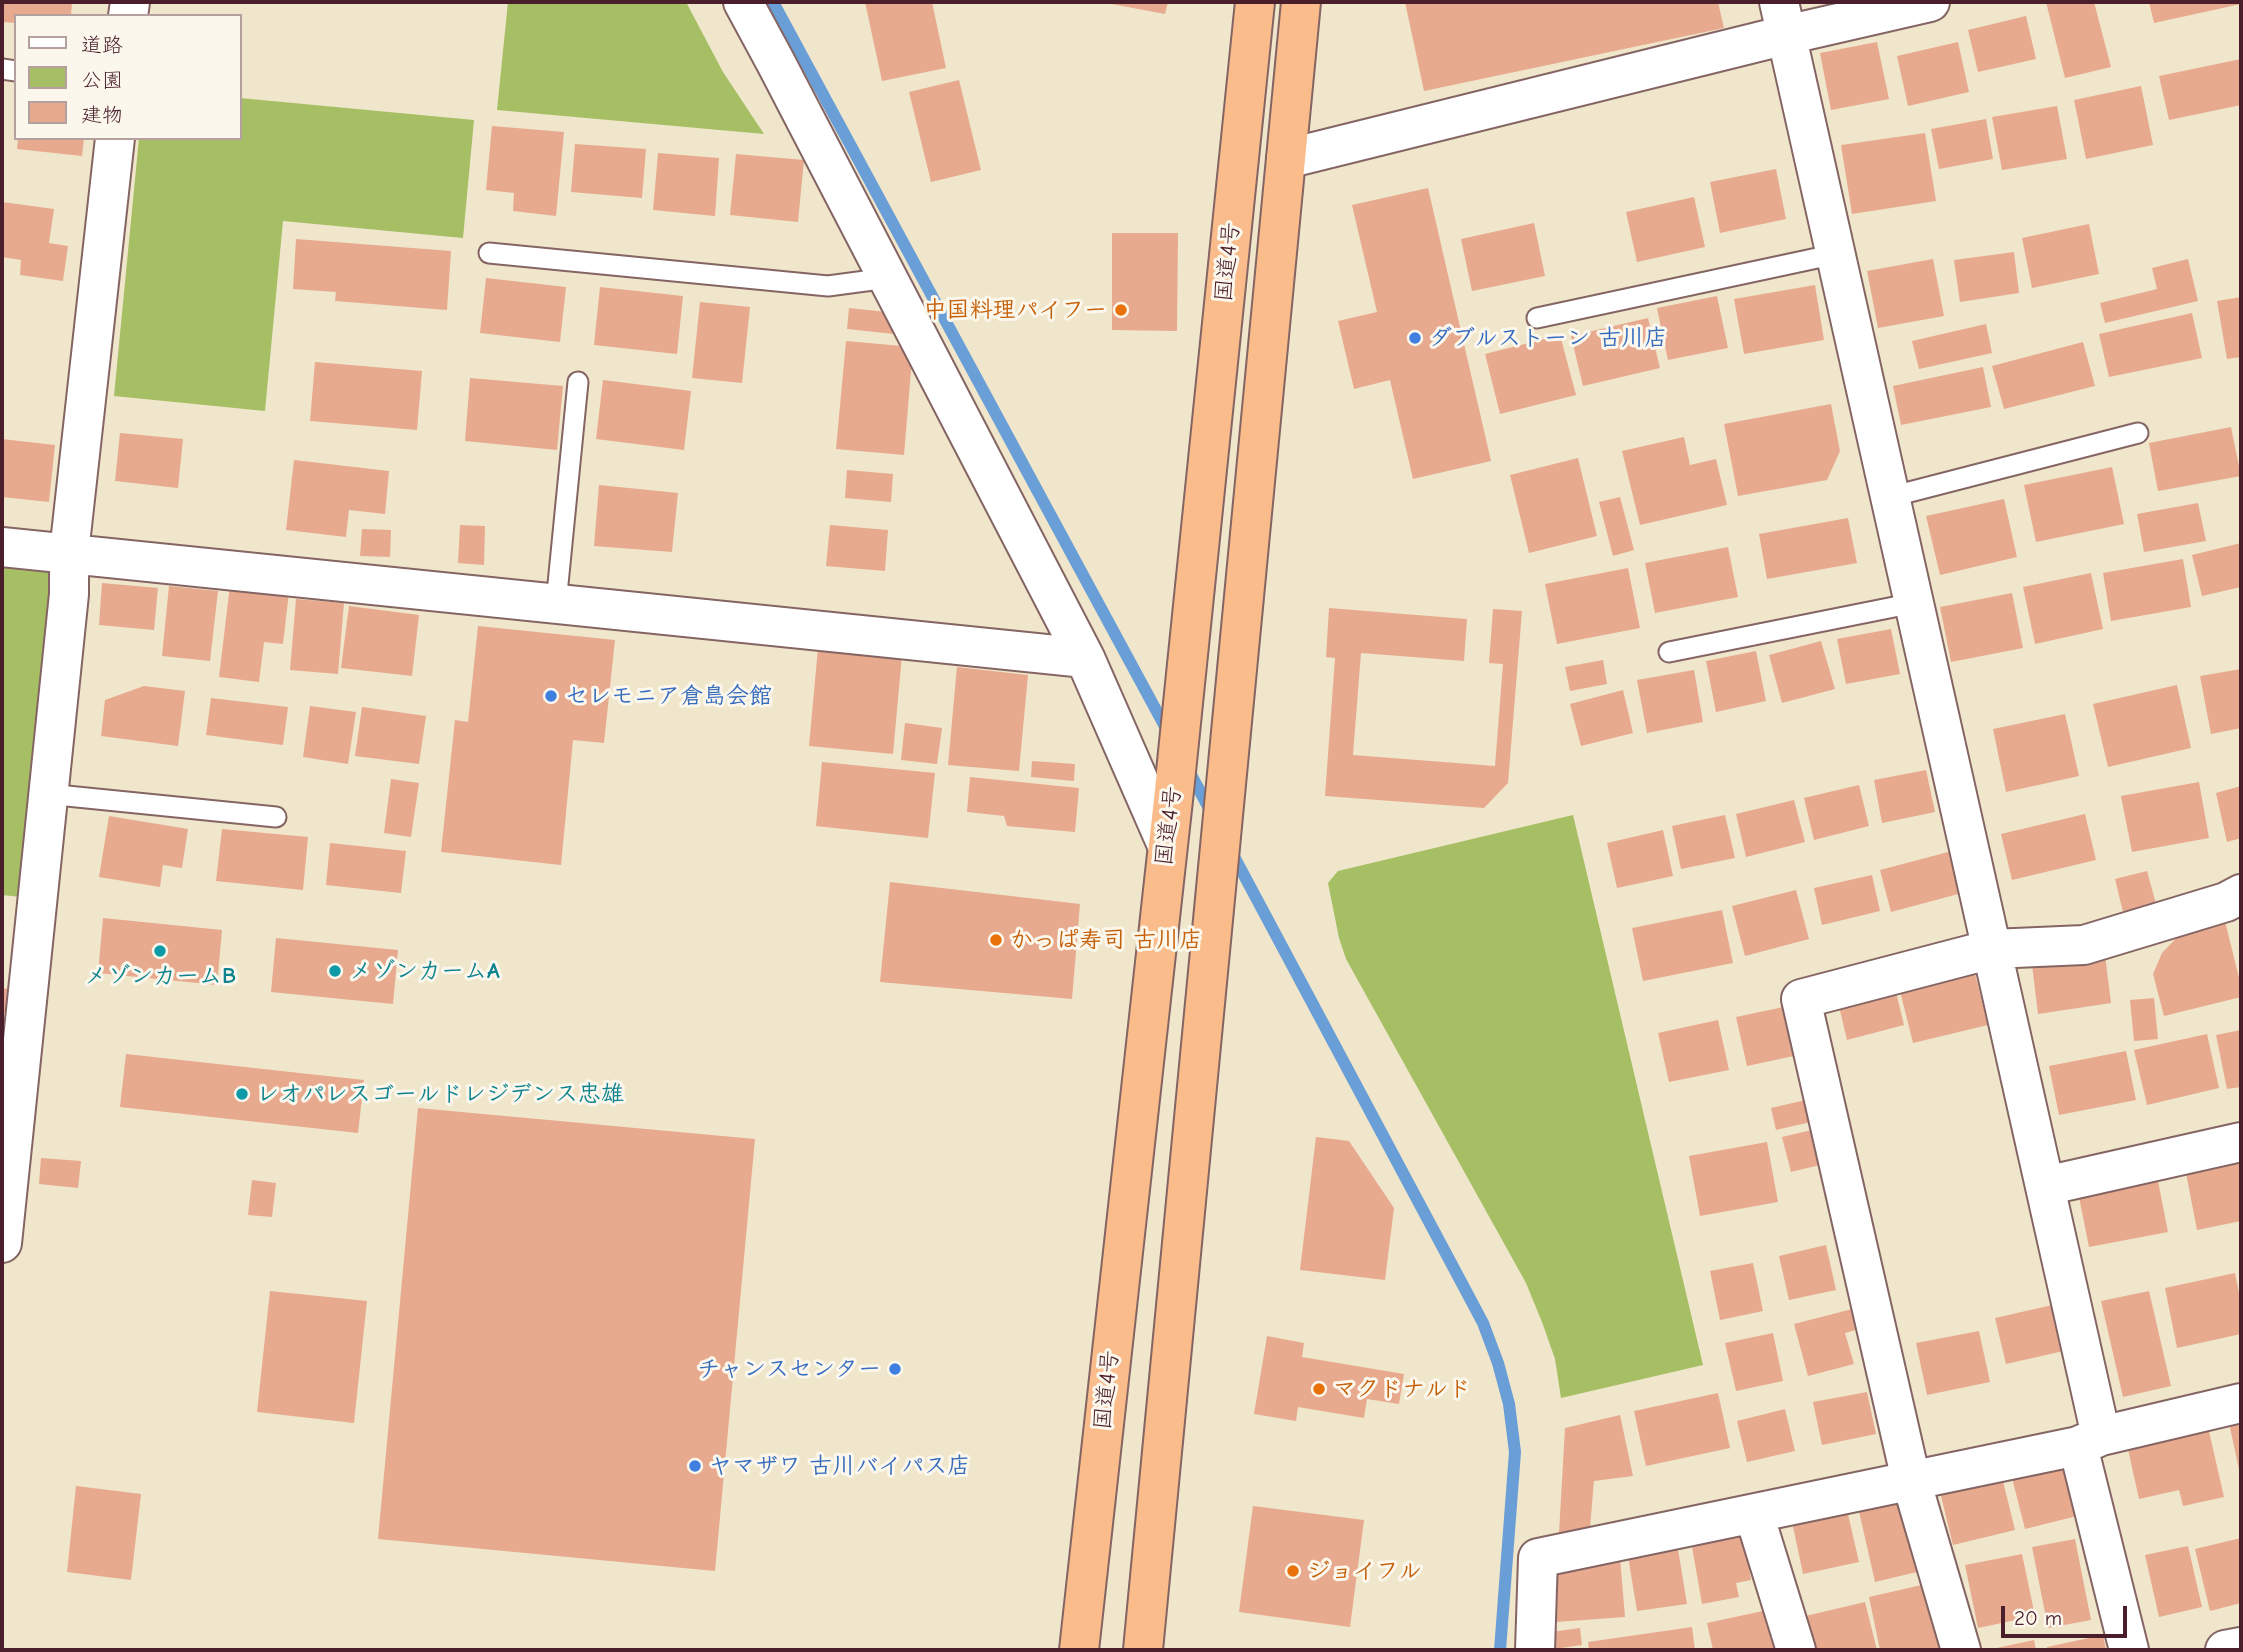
<!DOCTYPE html>
<html>
<head>
<meta charset="utf-8">
<style>
  body { margin:0 }
  #map { position:relative; width:2243px; height:1652px; overflow:hidden; background:#f0e6cb; font-family:"Comic Neue","Klee One",sans-serif }
  canvas { display:block }
  .frame { position:absolute; inset:0; border:4px solid #4a1f2b; pointer-events:none }
  .legend { position:absolute; left:14px; top:14px; width:228px; height:126px; box-sizing:border-box; background:#fbf7ec; border:2px solid #b4a19f; margin:0; padding:9px 12px; list-style:none; font-size:21px; color:#4a1f2b }
  .legend li { display:flex; align-items:center; gap:14px; height:35px }
  .legend b { width:35px; border:2px solid #b4a19f }
  .scale { position:absolute; left:2001px; top:1606px; width:126px; height:32px; box-sizing:border-box; border:4px solid #4a1f2b; border-top:0; padding-left:9px; font-size:21px; line-height:24px; white-space:nowrap; color:#4a1f2b; -webkit-text-stroke:5px #fbf7ec; paint-order:stroke }
</style>
</head>
<body>
<div id="map">
<canvas width="2243" height="1652"></canvas>
<div class="frame"></div>
<ul class="legend">
<li><b style="height:9px;background:#fff"></b>道路</li>
<li><b style="height:19px;background:#a7bf64"></b>公園</li>
<li><b style="height:19px;background:#e7aa8f"></b>建物</li>
</ul>
<div class="scale">20 m</div>
</div>
<script>
const context = document.querySelector('canvas').getContext('2d');
context.lineJoin = 'round';
function fillPath(path, color) { context.fillStyle = color; context.fill(path, 'evenodd'); }
function stroke(path, color, width, dash) { context.strokeStyle = color; context.lineWidth = width; context.lineCap = dash ? 'butt' : 'round'; context.setLineDash(dash || []); context.stroke(path); }
function label(font, color, halo, rows, align = 'center') {
  context.font = font + ' "Comic Neue","Klee One",sans-serif'; context.lineWidth = 6; context.setLineDash([]); context.textBaseline = 'middle'; context.strokeStyle = halo; context.fillStyle = color; for (const [text, x, y, turn = 0] of rows) {
    context.save(); context.translate(x, y); context.rotate((+turn || 0) * Math.PI / 180); context.textAlign = isNaN(turn) ? turn : align; if (halo) context.strokeText(text, 0, 0); context.fillText(text, 0, 0); context.restore();
  }
}
fillPath(new Path2D(`
  M508,2H686L723,72L764,134L497,110Z
  M240,98L474,120L463,238L283,221L265,411L114,396L139,138H240Z
  M2,563L52,567L21,897L2,895Z
  M1573,815L1703,1365L1561,1398L1555,1359L1542,1322L1526,1283L1346,959L1339,938L1328,883L1338,871Z`), '#a7bf64');
stroke(new Path2D(`
  M773,2L1169,734
  M1188,769L1212,814
  M1230,849L1458,1276L1483,1323L1498,1363L1509,1404L1515,1452L1500,1650`), '#6a9ed6', 12);
fillPath(new Path2D(`
  M2,2H72L71,16H16V23L2,22Z
  M865,2H932L946,68L882,81Z
  M1101,2H1168L1165,14Z
  M1405,2H1718L1724,28L1424,91Z
  M2046,2H2094L2111,67L2065,78Z
  M2149,2H2241V4L2154,23Z
  M2026,16L2036,59L1978,72L1968,30Z
  M1877,42L1889,99L1831,110L1820,53Z
  M1958,42L1969,92L1908,106L1897,56Z
  M2241,59V105L2169,120L2159,76Z
  M959,80L981,170L931,182L909,92Z
  M2141,86L2153,145L2086,159L2074,100Z
  M2057,106L2067,159L2002,170L1992,117Z
  M1986,119L1993,159L1939,169L1931,129Z
  M492,126L564,132L556,216L513,211L514,193L486,190Z
  M1925,133L1936,201L1852,214L1841,145Z
  M18,138H84L82,156L17,149Z
  M575,144L646,149L642,198L571,192Z
  M658,153L719,158L715,216L653,210Z
  M736,154L804,160L798,222L730,215Z
  M1776,169L1786,219L1720,233L1710,182Z
  M1428,188L1491,461L1413,479L1390,380L1354,389L1338,321L1377,312L1352,205Z
  M1694,197L1705,247L1637,262L1626,212Z
  M2,202L54,209L49,243L68,246L63,281L20,275L21,260L2,257Z
  M1534,223L1545,276L1472,291L1461,239Z
  M2089,224L2099,274L2032,288L2022,238Z
  M1112,233H1178L1177,331L1112,330Z
  M296,239L451,251L447,310L335,301L336,292L293,289Z
  M2014,252L2019,293L1960,302L1954,260Z
  M1933,259L1944,316L1878,328L1867,271Z
  M2188,259L2198,301L2105,323L2100,303L2157,289L2152,268Z
  M486,278L566,287L560,342L480,333Z
  M1815,285L1824,340L1744,354L1734,299Z
  M600,287L683,296L677,354L594,345Z
  M1717,296L1728,348L1668,360L1657,308Z
  M2241,297V357L2227,359L2217,301Z
  M700,302L750,307L742,383L692,378Z
  M849,308L896,313L894,334L847,329Z
  M2192,313L2202,358L2109,377L2099,334Z
  M1648,318L1660,368L1583,386L1571,336Z
  M1986,324L1992,353L1919,369L1912,341Z
  M1560,335L1576,395L1500,414L1485,354Z
  M846,341L913,347L904,455L836,449Z
  M2083,342L2095,386L2004,409L1992,366Z
  M315,362L422,371L417,430L310,421Z
  M1983,367L1991,407L1901,425L1893,386Z
  M470,378L563,386L557,450L465,441Z
  M603,380L691,391L684,450L596,439Z
  M1831,404L1840,451L1827,480L1738,496L1724,424Z
  M2231,427L2241,476L2158,491L2149,443Z
  M120,433L183,439L178,488L115,481Z
  M1684,437L1690,465L1716,459L1727,505L1640,525L1622,451Z
  M2,439L55,445L49,502L2,497Z
  M1578,458L1597,536L1529,553L1510,475Z
  M294,460L389,471L385,514L349,510L346,537L286,530Z
  M2112,467L2124,524L2036,542L2024,485Z
  M847,470L893,474L891,502L845,498Z
  M599,485L678,493L672,552L594,546Z
  M1620,497L1634,550L1613,556L1599,502Z
  M2004,499L2017,557L1940,575L1926,516Z
  M2198,503L2206,541L2144,552L2137,514Z
  M1848,518L1857,563L1767,579L1759,534Z
  M460,525L485,526L484,565L458,563Z
  M830,525L888,530L885,571L826,566Z
  M362,529L391,530L390,557L360,556Z
  M2241,543V587L2202,596L2192,555Z
  M1728,547L1738,597L1655,613L1645,563Z
  M2183,559L2191,607L2111,621L2103,573Z
  M1628,568L1640,628L1557,644L1545,584Z
  M2091,573L2103,629L2035,644L2023,587Z
  M102,583L158,588L154,630L99,625Z
  M230,585L289,592L283,644L264,642L259,682L219,677Z
  M169,586L218,591L210,661L162,656Z
  M2012,593L2023,648L1951,662L1940,607Z
  M296,599L344,603L338,674L290,670Z
  M349,606L419,615L412,676L341,668Z
  M1329,608L1467,619L1464,661L1361,653L1353,755L1495,766L1503,664L1489,663L1493,609L1522,611L1508,783L1484,808L1325,796L1335,658L1326,657Z
  M478,626L615,640L604,743L573,740L561,865L441,852L455,720L468,722Z
  M1891,629L1900,674L1846,684L1837,639Z
  M1821,641L1835,689L1782,703L1769,655Z
  M818,648L902,655L893,754L809,746Z
  M1756,651L1766,701L1716,712L1706,661Z
  M1603,660L1607,684L1570,691L1565,667Z
  M957,667L1028,675L1019,771L948,765Z
  M2241,669V728L2211,734L2200,676Z
  M1694,670L1703,722L1647,733L1637,680Z
  M2177,685L2191,748L2108,767L2093,704Z
  M144,686L185,691L178,746L101,736L105,700Z
  M1623,690L1633,733L1581,746L1570,704Z
  M211,698L288,707L283,745L206,735Z
  M310,706L356,712L348,764L303,757Z
  M362,707L426,716L419,764L355,756Z
  M2065,714L2079,776L2006,792L1993,729Z
  M905,723L942,728L937,764L901,760Z
  M1032,761L1075,764L1074,781L1031,777Z
  M822,762L935,773L928,838L816,826Z
  M1926,770L1935,812L1882,823L1874,780Z
  M970,777L1079,788L1075,832L1007,826L1004,816L967,812Z
  M391,779L419,783L411,837L384,833Z
  M2199,782L2209,838L2132,852L2121,796Z
  M1859,785L1869,826L1814,840L1804,798Z
  M2241,786V838L2227,842L2216,793Z
  M1794,800L1805,842L1746,857L1736,814Z
  M2085,814L2096,860L2012,880L2001,834Z
  M1725,815L1735,858L1681,869L1672,826Z
  M109,816L188,829L182,868L163,865L160,887L99,877Z
  M222,829L308,837L303,890L216,881Z
  M1663,830L1673,876L1617,888L1607,843Z
  M330,843L406,851L401,893L326,885Z
  M1952,851L1962,893L1891,912L1880,870Z
  M2147,871L2156,904L2123,912L2115,879Z
  M1872,875L1880,911L1822,925L1814,888Z
  M890,882L1080,904L1072,999L880,982Z
  M1796,890L1809,939L1745,956L1732,906Z
  M1722,910L1733,963L1643,981L1632,928Z
  M103,918L222,930L217,985L98,973Z
  M2225,921L2241,986V997L2164,1016L2153,974L2162,953L2183,931Z
  M276,938L398,950L393,1004L271,992Z
  M2105,955L2111,1003L2038,1014L2032,965Z
  M1974,970L1988,1025L1913,1043L1899,987Z
  M2,988L9,989L8,1013H2Z
  M1895,988L1904,1025L1847,1040L1838,1002Z
  M2154,998L2158,1039L2134,1041L2130,1000Z
  M1793,1005L1803,1054L1747,1066L1736,1017Z
  M1718,1020L1729,1070L1669,1082L1658,1033Z
  M2241,1030V1087L2227,1089L2216,1035Z
  M2207,1034L2219,1088L2147,1105L2134,1050Z
  M2126,1051L2136,1100L2059,1115L2049,1066Z
  M126,1054L364,1080L358,1133L120,1107Z
  M1810,1099L1815,1121L1776,1130L1771,1108Z
  M418,1108L755,1139L715,1571L378,1539Z
  M1824,1127L1832,1162L1791,1172L1782,1137Z
  M1316,1137L1349,1141L1394,1208L1385,1280L1300,1270Z
  M1767,1142L1778,1202L1700,1216L1689,1156Z
  M2241,1156V1221L2197,1230L2185,1168Z
  M41,1158L81,1161L78,1188L39,1184Z
  M2157,1176L2168,1232L2089,1247L2078,1192Z
  M252,1180L276,1183L272,1217L248,1215Z
  M1826,1245L1836,1290L1789,1300L1779,1256Z
  M1753,1263L1763,1311L1720,1320L1710,1271Z
  M2235,1273L2241,1303V1334L2177,1348L2165,1288Z
  M270,1291L367,1301L354,1423L257,1412Z
  M2149,1291L2171,1386L2123,1397L2101,1301Z
  M2057,1304L2068,1350L2006,1364L1995,1318Z
  M1860,1307L1866,1327L1845,1333L1854,1364L1808,1376L1794,1324Z
  M1979,1331L1990,1382L1927,1395L1916,1343Z
  M1773,1333L1783,1381L1736,1391L1725,1343Z
  M1267,1336L1304,1343L1302,1357L1404,1374L1399,1404L1367,1399L1364,1418L1298,1407L1296,1421L1254,1414Z
  M1867,1392L1876,1434L1822,1445L1813,1402Z
  M1718,1393L1730,1448L1646,1466L1634,1411Z
  M1785,1409L1795,1451L1747,1462L1737,1421Z
  M1620,1415L1633,1476L1594,1481L1590,1528L1559,1533L1565,1428Z
  M2241,1421V1474H2240L2229,1423Z
  M2208,1427L2224,1497L2183,1506L2179,1490L2139,1499L2127,1445Z
  M2063,1464L2077,1516L2025,1529L2012,1478Z
  M2001,1473L2015,1530L1953,1545L1939,1488Z
  M76,1486L141,1494L131,1580L67,1572Z
  M1907,1496L1925,1570L1875,1582L1858,1507Z
  M1253,1506L1364,1520L1350,1627L1239,1612Z
  M1847,1510L1859,1562L1803,1574L1792,1522Z
  M1743,1531L1751,1580L1736,1583L1739,1597L1702,1604L1691,1541Z
  M2241,1538V1603L2210,1611L2195,1549Z
  M2075,1539L2091,1620L2048,1628L2032,1547Z
  M1677,1543L1687,1604L1637,1611L1627,1550Z
  M2188,1546L2202,1607L2159,1617L2145,1555Z
  M2022,1554L2035,1616L1978,1628L1965,1565Z
  M1620,1557L1625,1617L1556,1622L1551,1562Z
  M1926,1584L1941,1650H1880L1869,1597Z
  M1865,1602L1877,1650H1804L1797,1618Z
  M1772,1609L1781,1650H1713L1707,1623Z
  M1692,1627L1695,1650H1589L1588,1642Z
  M1580,1628L1582,1645L1554,1649L1551,1632Z
  M2103,1635L2106,1650H2047V1647Z
  M2034,1640L2036,1650H1992V1649Z`), '#e7aa8f');
const lane = new Path2D(`
  M2,69L16,71
  M489,253L828,286L888,278
  M1537,318L1836,254
  M1890,497L2138,433
  M556,604L578,382
  M1669,652L1914,603
  M47,794L276,817`);
const street = new Path2D(`
  M743,2L776,63L1085,658
  M1779,2L2101,1436
  M128,16L130,2
  M1286,159L1786,35L1930,2
  M2,547L1085,658L1167,845
  M2045,1186L2241,1142
  M2,1243L69,594V553L115,138
  M2078,1446L2129,1650
  M1754,1514L1796,1650
  M1535,1650L1538,1558L2078,1446L2101,1436L2241,1403
  M1961,1650L1911,1480L1801,999L1992,949L2084,945L2226,902L2241,894
  M2225,1650L2241,1647`);
const highway = new Path2D(`
  M1079,1650L1174,791L1255,2
  M1143,1650L1301,2`);
stroke(lane, '#846563', 23);
stroke(street, '#846563', 42);
stroke(highway, '#846563', 42);
stroke(lane, '#fff', 19);
stroke(street, '#fff', 38);
stroke(highway, '#f9bc8a', 38);
for (const [x, y, r, color] of [
  [1121,310,7,"#e8710a"],
  [1415,338,7,"#3f7fe0"],
  [551,696,7,"#3f7fe0"],
  [996,940,7,"#e8710a"],
  [160,951,7,"#0f9aa8"],
  [335,971,7,"#0f9aa8"],
  [242,1094,7,"#0f9aa8"],
  [895,1369,7,"#3f7fe0"],
  [1319,1389,7,"#e8710a"],
  [695,1466,7,"#3f7fe0"],
  [1293,1571,7,"#e8710a"]
]) { const dot = new Path2D(); dot.arc(x, y, r, 0, 2 * Math.PI); context.fillStyle = color; context.fill(dot); stroke(dot, '#fbf7ec', 2.5); }
label('23px', '#4a1f2b', '#fbf7ec', [
  ["国道4号",1228,262,-84],
  ["国道4号",1169,826,-83],
  ["国道4号",1107,1390,-84]
]);
label('bold 23px', '#c56008', '#fbf7ec', [
  ["中国料理パイフー",1107,310,"right"],
  ["かっぱ寿司 古川店",1010,940],
  ["マクドナルド",1333,1389],
  ["ジョイフル",1307,1571]
], 'left');
label('bold 23px', '#366cbe', '#fbf7ec', [
  ["ダブルストーン 古川店",1429,338],
  ["セレモニア倉島会館",565,696],
  ["チャンスセンター",881,1369,"right"],
  ["ヤマザワ 古川バイパス店",709,1466]
], 'left');
label('bold 23px', '#0d838f', '#fbf7ec', [
  ["メゾンカームA",349,971],
  ["メゾンカームB",160,976,"center"],
  ["レオパレスゴールドレジデンス忠雄",256,1094]
], 'left');
</script>
</body>
</html>
